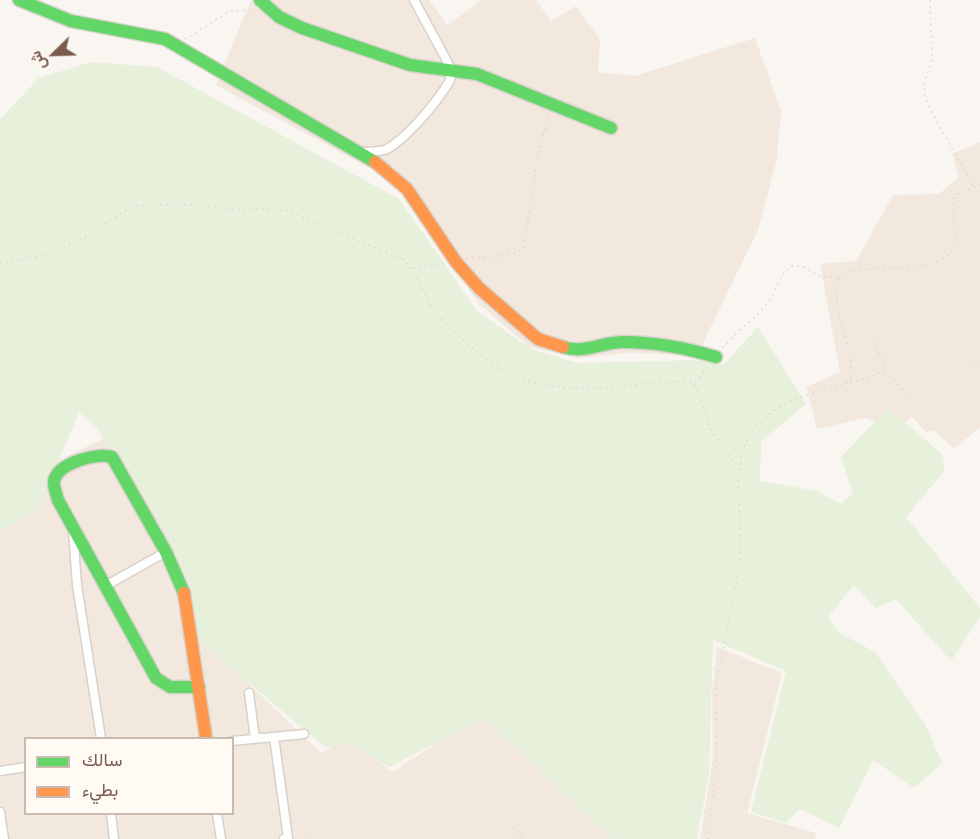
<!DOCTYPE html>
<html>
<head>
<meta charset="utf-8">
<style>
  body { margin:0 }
  #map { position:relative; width:980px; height:839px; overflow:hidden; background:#f9f5f0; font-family:Lato,Vazirmatn,sans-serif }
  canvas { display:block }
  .legend { position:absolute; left:24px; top:737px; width:210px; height:78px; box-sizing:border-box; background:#fffaf3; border:2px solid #cabbb1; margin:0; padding:8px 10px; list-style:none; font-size:18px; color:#7a5c4d }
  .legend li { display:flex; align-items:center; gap:12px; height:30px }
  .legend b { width:30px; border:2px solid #cabbb1 }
  .north { position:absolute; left:24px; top:24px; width:60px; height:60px; -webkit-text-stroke:4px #fffaf3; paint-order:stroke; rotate:247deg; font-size:16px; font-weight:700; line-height:24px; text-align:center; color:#7a5c4d }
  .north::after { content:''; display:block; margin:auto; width:21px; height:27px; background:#7a5c4d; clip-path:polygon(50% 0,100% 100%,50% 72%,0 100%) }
</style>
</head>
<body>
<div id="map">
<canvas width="980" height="839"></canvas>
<ul class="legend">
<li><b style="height:8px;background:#63d668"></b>سالك</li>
<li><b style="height:8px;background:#ff974d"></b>بطيء</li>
</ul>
<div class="north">ش</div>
</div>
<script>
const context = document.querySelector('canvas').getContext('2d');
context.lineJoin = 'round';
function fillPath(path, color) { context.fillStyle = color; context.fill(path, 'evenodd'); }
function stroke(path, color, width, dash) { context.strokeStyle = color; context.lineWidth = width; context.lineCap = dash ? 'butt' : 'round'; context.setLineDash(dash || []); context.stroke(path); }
fillPath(new Path2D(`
  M251,0H429L447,25L482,0H536L551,21L576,6L600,40L598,72L635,76L755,38L781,111L777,159L758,230L697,355L629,353L579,358L528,346L479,304L399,188L371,169L216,85Z
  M980,142V427L954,449L934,430L926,432L912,417L895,428L865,418L817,429L806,387L840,372L820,264L856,261L893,195L939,194L959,177L952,154Z
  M107,437L168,528L194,590L203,640L321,753L348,737L392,772L487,711L611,839H0V529L47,466ZM26,738H232V814H26Z
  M717,647L782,673L747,813L816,833L814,839H700L713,758L712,693Z`), '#f2e8de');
fillPath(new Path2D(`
  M91,62L157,67L399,199L477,311L531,349L577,363L696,360L723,365L758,327L806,404L761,442L760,481L817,491L841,504L853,493L841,457L888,408L942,454L945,470L906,517L980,608V617L951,661L896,599L876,608L854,585L828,617L839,633L875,652L925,724L942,763L914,788L873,760L839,828L800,809L786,823L751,812L786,671L713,640L709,773L697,839H612L485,719L389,767L349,744L325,747L200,642L190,593L165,530L97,429L79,412L39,509L0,532V119L39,78Z`), '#e7f0db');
const street = new Path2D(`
  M360,153C368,150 379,153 387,149C407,138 439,100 450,80L451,71L447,61L414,0
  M73,531L77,585L101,738
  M105,586L166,552
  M249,693L255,739
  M274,737L288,838L284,839
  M232,741L304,734
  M0,771L26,767
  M0,812L4,839
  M111,814L114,839
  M217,814L221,839`);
const fast = new Path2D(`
  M19,0L71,21L165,39L375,162
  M260,0L279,17L302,28L410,65L477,74L611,128
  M563,347C584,354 603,342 623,342C655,342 686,348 716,357
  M184,593L166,552L112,457C97,452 58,463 54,481C53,486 57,495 58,500L156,678L170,687H199`);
const slow = new Path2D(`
  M375,162L407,189L456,262L479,288L538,339L563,347
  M184,593L206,738`);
stroke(street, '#d7d1cb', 11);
stroke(fast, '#d9d2cb', 15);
stroke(slow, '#d9d2cb', 15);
stroke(new Path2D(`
  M930,0L932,60L925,80L924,93L930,109L973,186
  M185,39L230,11L255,10
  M466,259C484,254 512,260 524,248L538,153L549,116
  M0,264L49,254L85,237L129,208L142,205H198L238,210L266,209L287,211L403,259C421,278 425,304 445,323C495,373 531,392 603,388C633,386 664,379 694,383L711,430L739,469
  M413,268L444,264
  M723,348C737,329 761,316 772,296C778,284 781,273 793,265L804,267L821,277H840
  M973,368L980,361
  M885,371L907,394
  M695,382L709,366
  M850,382L874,376L884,370V362L872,339
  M512,828L523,839
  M306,836L308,839
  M708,839L717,756L715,693L741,555L738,482L742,452L752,430L773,411L792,400L850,382C858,351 826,308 841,275C865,261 945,279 954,246C958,230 950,211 955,195L980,185`), '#dcd5d0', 1.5, [1.5, 4.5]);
stroke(street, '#fefefd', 8);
stroke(fast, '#63d668', 12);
stroke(slow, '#ff974d', 12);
</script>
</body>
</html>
